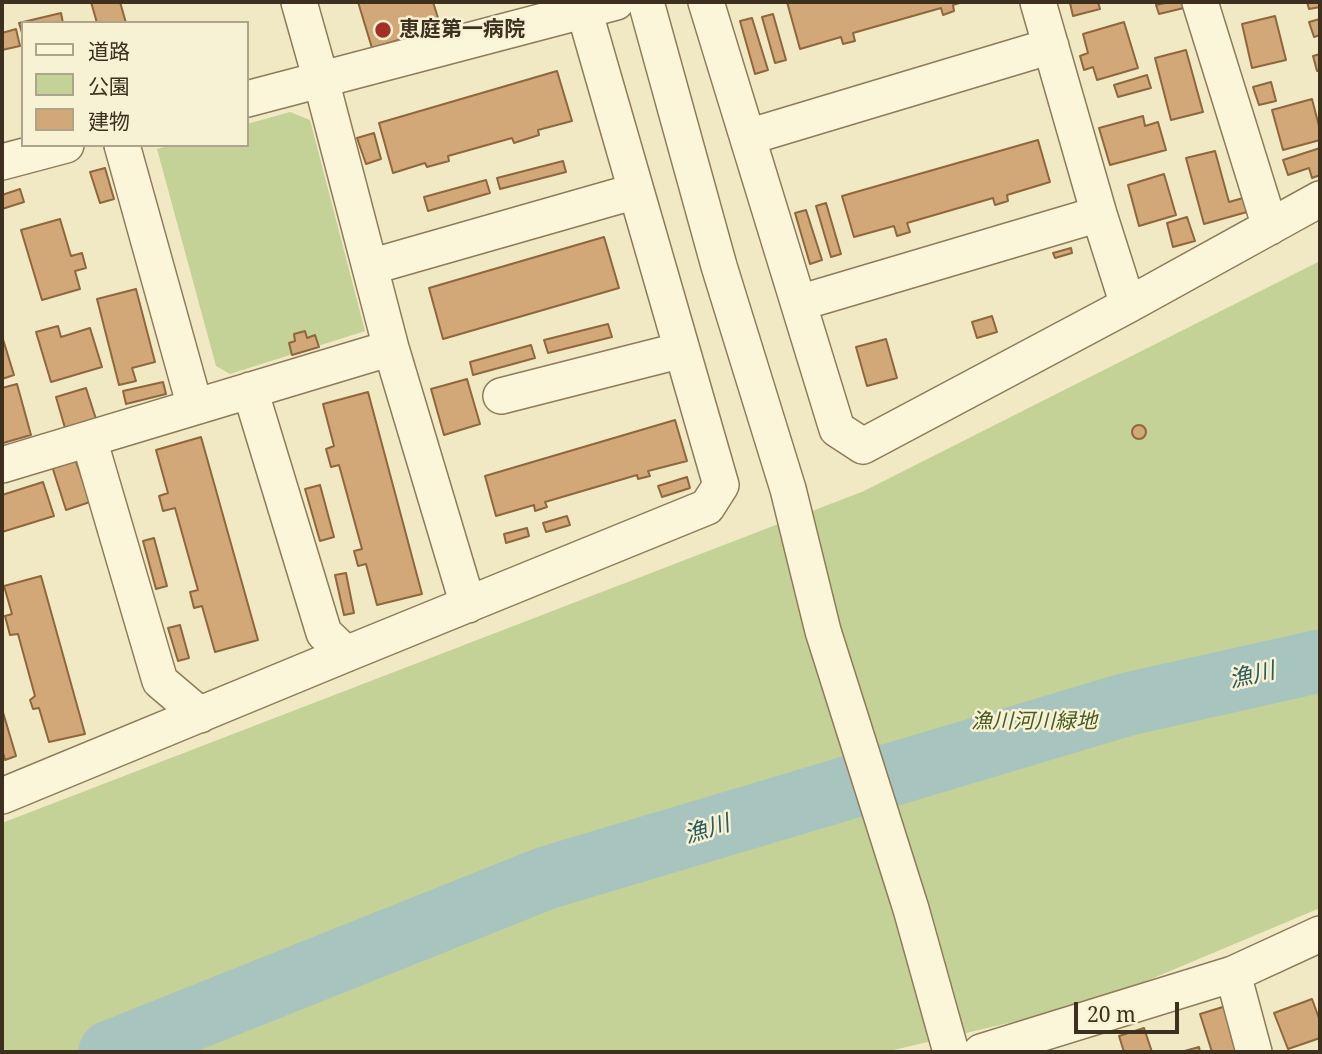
<!DOCTYPE html>
<html>
<head>
<meta charset="utf-8">
<style>
  body { margin:0 }
  #map { position:relative; width:1322px; height:1054px; overflow:hidden; background:#f1e9c4; font-family:"Noto Serif","Noto Sans JP",serif }
  canvas { display:block }
  .frame { position:absolute; inset:0; border:4px solid #3d301e; pointer-events:none }
  .legend { position:absolute; left:21px; top:21px; width:228px; height:126px; box-sizing:border-box; background:#f8f2d5; border:2px solid #ada48c; margin:0; padding:9px 12px; list-style:none; font-size:21px; color:#3d301e }
  .legend li { display:flex; align-items:center; gap:14px; height:35px }
  .legend b { width:35px; border:2px solid #ada48c }
  .scale { position:absolute; left:1074px; top:1002px; width:105px; height:32px; box-sizing:border-box; border:4px solid #3d301e; border-top:0; padding-left:9px; font-size:21px; line-height:24px; white-space:nowrap; color:#3d301e; -webkit-text-stroke:5px #f8f2d5; paint-order:stroke }
</style>
</head>
<body>
<div id="map">
<canvas width="1322" height="1054"></canvas>
<div class="frame"></div>
<ul class="legend">
<li><b style="height:9px;background:#fbf5d9"></b>道路</li>
<li><b style="height:19px;background:#c4d197"></b>公園</li>
<li><b style="height:19px;background:#d2a878"></b>建物</li>
</ul>
<div class="scale">20 m</div>
</div>
<script>
const context = document.querySelector('canvas').getContext('2d');
context.lineJoin = 'round';
function fillPath(path, color) { context.fillStyle = color; context.fill(path, 'evenodd'); }
function stroke(path, color, width, dash) { context.strokeStyle = color; context.lineWidth = width; context.lineCap = dash ? 'butt' : 'round'; context.setLineDash(dash || []); context.stroke(path); }
function label(font, color, halo, rows, align = 'center') {
  context.font = font + ' "Noto Serif","Noto Sans JP",serif'; context.lineWidth = 5; context.setLineDash([]); context.textBaseline = 'middle'; context.strokeStyle = halo; context.fillStyle = color; for (const [text, x, y, turn = 0] of rows) {
    context.save(); context.translate(x, y); context.rotate((+turn || 0) * Math.PI / 180); context.textAlign = isNaN(turn) ? turn : align; if (halo) context.strokeText(text, 0, 0); context.fillText(text, 0, 0); context.restore();
  }
}
fillPath(new Path2D(`
  M290,112L310,120L365,331L230,374L216,366L157,149L172,145H247V124Z
  M1320,261V908L1094,1003L885,1052H2V823L864,491Z`), '#c4d197');
stroke(new Path2D(`
  M110,1052L546,878L1128,704L1320,661`), '#a7c4bf', 63);
const building = new Path2D(`
  M91,2H120L126,23H97Z
  M358,2H433L438,18L412,26L415,35L372,48Z
  M787,2H963L953,5L954,11L943,15L941,8L853,33L855,41L843,44L841,37L800,49Z
  M1077,2H1098L1100,9L1073,16L1070,3Z
  M1170,2H1186L1188,7L1159,14L1156,5Z
  M1307,2H1320V7L1309,9Z
  M61,13L63,23H23V36L19,23Z
  M773,14L786,60L775,63L762,17Z
  M1275,16L1286,60L1252,68L1242,24Z
  M752,18L768,70L755,74L740,21Z
  M1320,19V35L1314,37L1309,22Z
  M1124,22L1138,68L1097,80L1093,67L1084,70L1080,56L1088,53L1083,34Z
  M16,29L20,46L2,50V33Z
  M1186,50L1203,112L1171,120L1155,58Z
  M1320,54V70L1317,71L1313,56Z
  M557,71L572,121L538,130L539,135L514,143L512,138L448,156L449,161L427,167L425,163L393,173L379,123Z
  M1147,75L1151,88L1118,97L1114,85Z
  M1271,82L1276,101L1259,105L1253,87Z
  M1312,99L1320,130V140L1283,150L1272,110Z
  M1143,116L1145,126L1158,122L1166,150L1110,165L1099,128Z
  M374,133L381,159L366,164L357,138Z
  M1038,140L1050,182L1007,195L1008,201L995,205L993,198L907,223L910,232L897,236L894,226L854,237L842,196Z
  M1320,148V175L1312,178L1309,168L1288,175L1283,160Z
  M1215,151L1229,202L1243,198L1247,212L1204,224L1186,158Z
  M563,161L566,172L500,189L497,178Z
  M105,168L114,199L100,203L90,172Z
  M1164,174L1176,215L1139,226L1128,185Z
  M486,180L490,193L428,211L424,197Z
  M20,189L24,202L2,209V195Z
  M826,203L841,254L831,257L816,206Z
  M806,210L822,260L810,264L795,213Z
  M1187,217L1195,241L1173,247L1167,223Z
  M60,219L71,256L82,253L86,268L75,271L80,289L42,300L21,230Z
  M604,237L619,288L443,339L429,288Z
  M1071,248L1072,253L1055,258L1053,253Z
  M136,289L155,362L132,368L136,381L119,385L97,299Z
  M992,316L997,332L977,338L972,322Z
  M608,324L612,337L548,353L544,340Z
  M58,326L61,337L90,328L102,367L51,382L36,332Z
  M305,331L307,338L315,335L319,347L292,355L289,343L295,341L294,334Z
  M2,336L14,375L2,379Z
  M886,339L897,378L867,386L856,347Z
  M531,345L535,358L473,375L470,362Z
  M467,379L480,424L444,435L431,389Z
  M163,382L166,394L126,404L123,391Z
  M17,384L31,435L3,443L2,388Z
  M86,388L96,419L65,428L56,397Z
  M368,392L422,594L377,605L366,564L358,566L354,551L362,549L339,465L331,467L326,449L334,446L323,404Z
  M675,420L687,461L648,471L650,476L638,479L637,475L545,502L547,507L535,511L534,505L496,516L485,476Z
  M1132 432a7 7 0 1 1 14 0a7 7 0 1 1-14 0Z
  M201,437L258,640L215,652L202,606L194,608L190,592L198,590L175,508L163,511L159,496L168,493L156,450Z
  M74,456L90,502L66,510L51,463Z
  M687,477L690,488L662,497L658,486Z
  M43,482L54,516L2,532V495Z
  M320,485L334,537L320,541L305,489Z
  M567,516L570,525L546,532L543,523Z
  M527,528L529,536L506,543L504,534Z
  M154,538L167,586L156,589L143,541Z
  M346,573L354,613L344,615L335,575Z
  M41,576L85,734L49,742L39,708L33,709L30,700L35,696L18,634L10,635L5,616L12,614L4,586Z
  M180,625L189,658L178,661L168,628Z
  M2,709L16,756L5,760L2,749Z
  M1312,999L1320,1021V1038L1288,1049L1274,1013Z
  M1226,1006L1239,1052H1212L1200,1014Z
  M1144,1028L1152,1052H1124L1119,1036Z
  M1199,1047L1200,1052H1181Z`);
fillPath(building, '#d2a878');
stroke(building, '#8f673d', 2);
const minor = new Path2D(`
  M299,2L321,80L391,348L468,605
  M646,2L719,266L788,489L823,631L911,909L951,1052
  M706,2L837,429L863,446L1128,305L1320,199
  M1038,2L1099,214L1128,305
  M1200,2L1270,227
  M247,99L616,2
  M748,137L1051,46
  M122,145L195,407
  M2,162L66,145
  M370,267L636,191
  M799,303L1099,214
  M250,390L324,633L346,654
  M501,396L682,350
  M89,439L160,681L200,715
  M2,465L391,348
  M2,796L346,654L707,507L721,485L584,10
  M1233,974L1254,1052
  M981,1052L1233,974L1320,934`);
stroke(minor, '#8e7b59', 38);
stroke(minor, '#fbf5d9', 35);
for (const [x, y, r, color] of [
  [383,30,9,"#a23124"]
]) { const dot = new Path2D(); dot.arc(x, y, r, 0, 2 * Math.PI); context.fillStyle = color; context.fill(dot); stroke(dot, '#f8f2d5', 2.5); }
label('bold 21px', '#3d301e', '#f8f2d5', [
  ["恵庭第一病院",399,30]
], 'left');
label('italic 21px', '#475b23', '#f8f2d5', [
  ["漁川河川緑地",1034,722]
]);
label('italic 23px', '#2c5b5e', '#f8f2d5', [
  ["漁川",1252,676,-13],
  ["漁川",707,830,-17]
]);
</script>
</body>
</html>
